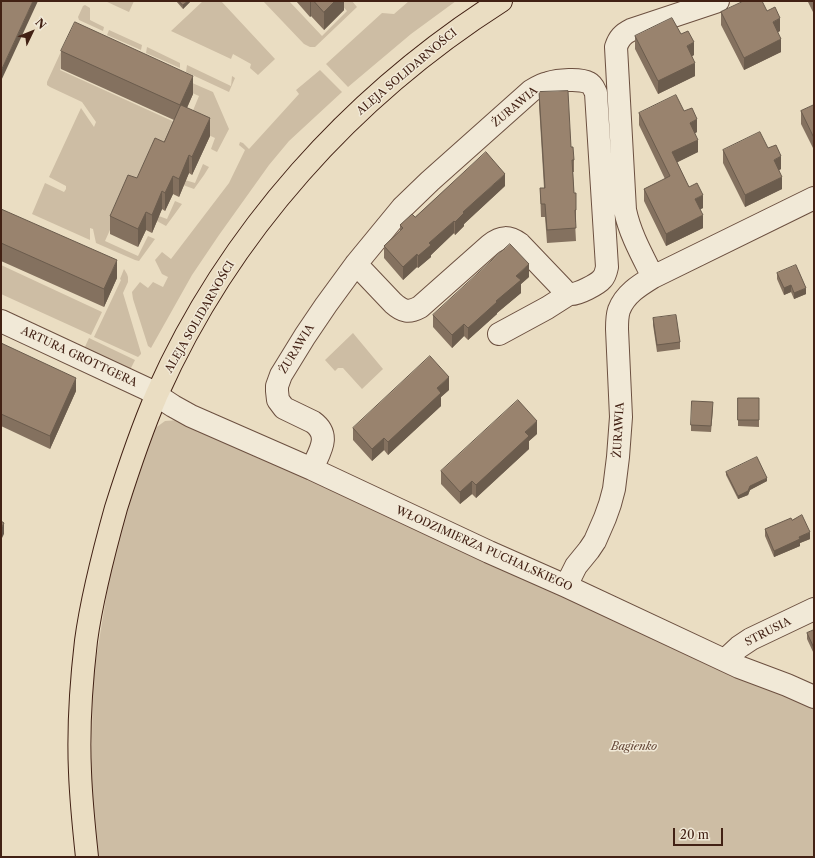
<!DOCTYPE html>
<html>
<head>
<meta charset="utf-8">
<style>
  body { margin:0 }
  #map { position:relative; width:815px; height:858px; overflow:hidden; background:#eaddc2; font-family:"Libre Caslon Text",serif }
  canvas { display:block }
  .frame { position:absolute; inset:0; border:2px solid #422114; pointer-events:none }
  .north { position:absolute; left:12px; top:12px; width:40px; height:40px; -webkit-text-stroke:3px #f1e9d7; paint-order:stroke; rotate:47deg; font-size:11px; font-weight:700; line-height:16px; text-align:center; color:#422114 }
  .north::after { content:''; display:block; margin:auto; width:14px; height:18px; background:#422114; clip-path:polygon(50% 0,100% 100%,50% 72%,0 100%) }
  .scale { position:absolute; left:673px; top:828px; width:50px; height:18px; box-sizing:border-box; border:2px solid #422114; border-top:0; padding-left:5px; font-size:12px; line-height:14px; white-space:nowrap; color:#422114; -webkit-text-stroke:3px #f1e9d7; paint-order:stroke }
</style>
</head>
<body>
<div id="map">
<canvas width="815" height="858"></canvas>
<div class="frame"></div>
<div class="north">N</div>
<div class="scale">20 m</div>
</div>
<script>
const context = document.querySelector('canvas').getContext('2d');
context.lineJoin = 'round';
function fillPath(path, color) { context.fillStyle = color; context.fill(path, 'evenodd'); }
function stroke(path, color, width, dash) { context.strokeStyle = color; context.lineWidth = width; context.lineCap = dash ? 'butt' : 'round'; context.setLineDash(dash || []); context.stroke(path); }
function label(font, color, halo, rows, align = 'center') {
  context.font = font + ' "Libre Caslon Text",serif'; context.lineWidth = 3; context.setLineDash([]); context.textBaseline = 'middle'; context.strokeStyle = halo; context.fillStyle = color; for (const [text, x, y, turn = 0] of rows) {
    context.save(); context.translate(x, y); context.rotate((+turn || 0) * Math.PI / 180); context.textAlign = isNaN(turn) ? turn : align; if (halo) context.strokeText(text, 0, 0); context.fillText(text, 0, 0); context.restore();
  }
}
fillPath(new Path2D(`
  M105,1H134L129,12Z
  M203,1H221L275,59L258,75L250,68L251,64L233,54L231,59L171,31Z
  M263,1H289L322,36L347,11L338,1H352L357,7L315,47H310L304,44Z
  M409,1H456L411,34L348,87L326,64L382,13L394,14Z
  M85,5L90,8V20L104,27L103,31L79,20L78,17L83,6Z
  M71,30L74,39L60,70L179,124L127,192L105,241L138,256L148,236L155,239L139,261L135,260L96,243L93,229L90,228V240L32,214L45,183L64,192L66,189V186L49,177L81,108L94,127L96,122L82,102L50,87L47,85V82Z
  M109,30L142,45L141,50L107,35Z
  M147,47L180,63V68L146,53Z
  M187,65L231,86L232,76L235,78L229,92L186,72Z
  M320,70L342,92L289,141L269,165L219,235L192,275L151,348L148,346L133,299L132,292L140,282L148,288L153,282L163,287L168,277L162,274L155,260L162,252L171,259L229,183L245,150L239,145L240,142L243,143L249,149L299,94L296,90Z
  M183,79L213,92L229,129L217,152L211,149L215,138L187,125L199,96L179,87Z
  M203,164L209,167L204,175L194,189L183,185L185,180L195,183Z
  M175,201L182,204L166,226L155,220L156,215L167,219Z
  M1,265L102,312L91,335L1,294Z
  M124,269L127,274L128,277V282L123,293L141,353V354L138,357L94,337L121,280L120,279Z
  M353,333L383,369L362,389L343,368H338L335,371L325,360Z
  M89,338L135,360L131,368L129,369L84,349Z
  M179,420L814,704V857H98L91,796L93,678L111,567L137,469L154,429L165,421Z`), '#cdbda4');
const minor = new Path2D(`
  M653,277C642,255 630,234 625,210L616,47C619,38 623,34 631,30L718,1
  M1,321L147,389L173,406L191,416L312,469L489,552L566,586L739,667L787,685L814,697
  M499,334L547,308L569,294
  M312,469C319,452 332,436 313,422L284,408L278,400L277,391V386L281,375L305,336L326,305L356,264L402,208L430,181L531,91C537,87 542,84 548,83C558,80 580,78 589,83C593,85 594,89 596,93L607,267C606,272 605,276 602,279C598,284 577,295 571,294C567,294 565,292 563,289L520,244C509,236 501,236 490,245L420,307C409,313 403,312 393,303L356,264
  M566,586L576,566L589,550L595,541L605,518L610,504L614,489L618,457L621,417L617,329C617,322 617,316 619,310C625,294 640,285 653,277L814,198
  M725,660L739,647L751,639L814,609`);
const major = new Path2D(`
  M87,857C84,829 81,800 80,772C78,728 81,684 86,641C92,596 104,551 116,508C128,470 141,431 157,394C229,232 352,96 501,1`);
stroke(minor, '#6c5040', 24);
stroke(major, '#422114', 24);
stroke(minor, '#f1e9d7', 22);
stroke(major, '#eaddc2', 22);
fillPath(new Path2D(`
  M176,1H191L183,9Z
  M296,1H344V10L324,30L311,16L310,17Z
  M808,1H814V14L808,2Z
  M767,11L780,31L778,32L781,52L744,70L721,25V12Z
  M681,34L694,55L692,56L695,76L658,94L635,49V36Z
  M61,51L193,94L187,108L210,136L192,175L189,173L179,197L173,194L165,211L162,209L152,233L146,230L138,247L110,234V216L164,142L174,120L61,69Z
  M539,92L571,147L574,160V172H573L574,193L576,210V222H575L576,241L547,243L545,217H541L540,188H544L539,105Z
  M814,105V150L801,124V111Z
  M684,111L697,132L695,133L698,152L677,162L689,187L703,208L700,209L703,228L666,246L644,201V189L665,179L639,125V113Z
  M723,150L781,169L779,170L782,189L745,207L723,163Z
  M505,186L464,224V226L455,235L454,233L431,255V257L418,268L417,267L403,280L384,258V246L400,231V225L415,217Z
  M1,209L117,278L104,307L1,261Z
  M777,273L806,294L794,299L791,292L784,295L777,279Z
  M529,277L521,284V293L497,313V314L468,340L464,336L452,348L433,327V315Z
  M653,318L680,342V349L657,352L653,325Z
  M1,343L76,391L50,449L1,426Z
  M449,390L441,397V406L388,455L384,450L372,461L353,440V428Z
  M738,398H759V427L738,426Z
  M713,409L711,432L691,431V425Z
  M537,434L529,441V449L476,498L472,494L460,504L441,484V471Z
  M726,472L767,481L750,490L748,495L738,499L726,475Z
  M792,520L810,539L800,543V546L774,557L765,536V529Z
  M814,630V654L807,639V633Z`), '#84715f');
fillPath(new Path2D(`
  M33,1H38L1,81V71Z
  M188,1H191L183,9V5Z
  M310,1H311V16L310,17Z
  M335,1H344V10L324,30V12Z
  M780,18V31L773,35V22Z
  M781,39V52L744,70V58Z
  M694,42V55L687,59V46Z
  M695,63V76L658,94V81Z
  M193,76V94L180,123V105Z
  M210,118V136L192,175V157Z
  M697,119V132L690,136V123Z
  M698,140V152L672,165V152Z
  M189,155V173L179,197V179Z
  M781,156V169L774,173V160Z
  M505,174V186L464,224V226L455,235V222L463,212Z
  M173,176V194L165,211V193Z
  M782,177V189L745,207V195Z
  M162,191V209L152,233V215Z
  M703,195V208L695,212V199Z
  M146,212V230L138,247V229Z
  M703,215V228L666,246V234Z
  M454,221V233L431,255V257L418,268V256L429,243Z
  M417,254V267L403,280V267Z
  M117,260V278L104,307V289Z
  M529,264V277L521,284V293L497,313V314L468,340V328L496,301L516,276Z
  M791,285V292L784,295V288Z
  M806,288V294L794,299V293Z
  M464,324V336L452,348V335Z
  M449,377V390L441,397V406L388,455V442L437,388Z
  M76,378V391L50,449V436Z
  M537,421V434L529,441V449L476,498V485L525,432Z
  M384,438V450L372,461V449Z
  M767,478V481L750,490L748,495L738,499V496L750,486Z
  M472,481V494L460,504V492Z
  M4,523V534L1,540V529Z
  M810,532V539L800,543V546L774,557V551L799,537Z`), '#6b5c4d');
const building = new Path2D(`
  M1,1H33L1,71Z
  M179,1H188L183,5Z
  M314,1H335L324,12Z
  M744,1H762L767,11L775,7L780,18L773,22L781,39L744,58L721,12Z
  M672,18L681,34L688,31L694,42L687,46L695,63L658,81L635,36Z
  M75,22L193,76L180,105L61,51Z
  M568,91L571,147H573L574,160H572L574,193H576V210H575L576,228L547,230L545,204H541L540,188H545L539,92Z
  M676,95L684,111L692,108L697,119L690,123L698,140L672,152L689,187L697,183L703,195L695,199L703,215L666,234L644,189L670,176L639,113Z
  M181,105L210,118L192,157L189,155L179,179L173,176L165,193L162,191L152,215L146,212L138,229L110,216L128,175L137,178L155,138L164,142Z
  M814,105V138L801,111Z
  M760,132L768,148L776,145L781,156L774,160L782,177L745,195L723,150Z
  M486,152L505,174L463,212L464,213L455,222L454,221L429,243L431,245L418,256L417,254L403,267L384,246L403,228L400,225L412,214L415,217Z
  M1,209L117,260L104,289L1,243Z
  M510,244L529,264L516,276L521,280L496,301L497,302L468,328L464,324L452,335L433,315Z
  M796,265L806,288L794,293L791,285L784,288L777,273Z
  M676,315L680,342L657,345L653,318Z
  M1,343L76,378L50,436L1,414Z
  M430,356L449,377L437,388L441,393L388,442L384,438L372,449L353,428Z
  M738,398H759V420H738Z
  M518,400L537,421L525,432L529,436L476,485L472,481L460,492L441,471Z
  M692,401L713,402L711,426L691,425Z
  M757,457L767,478L750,486L748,491L738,496L726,472Z
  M802,515L810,532L799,537L800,539L774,551L765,529L791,518L792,520Z
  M1,521L4,523L1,529Z
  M814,630V648L807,633Z`);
fillPath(building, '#99836e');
stroke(building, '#6b5c4d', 1);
label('11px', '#422114', '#f1e9d7', [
  ["ALEJA SOLIDARNOŚCI",407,72,-40],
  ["ŻURAWIA",515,107,-40],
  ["ALEJA SOLIDARNOŚCI",200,317,-60],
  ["ŻURAWIA",297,349,-58],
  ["ARTURA GROTTGERA",79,357,25],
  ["ŻURAWIA",619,430,-87],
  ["WŁODZIMIERZA PUCHALSKIEGO",484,549,24],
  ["STRUSIA",768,632,-27]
]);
label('italic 11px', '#654838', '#f1e9d7', [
  ["Bagienko",634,747]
]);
</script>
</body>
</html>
